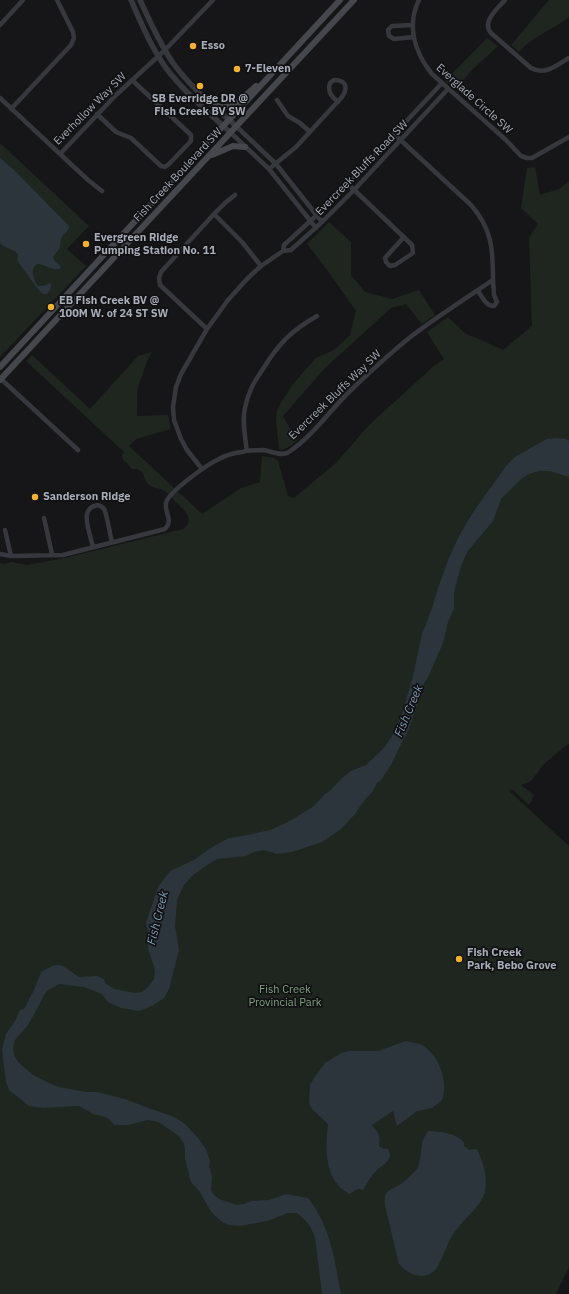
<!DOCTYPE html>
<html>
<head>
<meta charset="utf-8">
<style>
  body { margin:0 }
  canvas { display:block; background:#161618 }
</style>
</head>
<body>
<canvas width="569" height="1294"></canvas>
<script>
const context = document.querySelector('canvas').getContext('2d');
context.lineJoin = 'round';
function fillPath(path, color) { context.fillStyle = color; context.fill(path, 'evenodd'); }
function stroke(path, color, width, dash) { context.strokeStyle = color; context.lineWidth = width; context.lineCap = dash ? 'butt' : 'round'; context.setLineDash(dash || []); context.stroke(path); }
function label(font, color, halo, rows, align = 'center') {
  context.font = font + ' "IBM Plex Sans",sans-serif'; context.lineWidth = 3.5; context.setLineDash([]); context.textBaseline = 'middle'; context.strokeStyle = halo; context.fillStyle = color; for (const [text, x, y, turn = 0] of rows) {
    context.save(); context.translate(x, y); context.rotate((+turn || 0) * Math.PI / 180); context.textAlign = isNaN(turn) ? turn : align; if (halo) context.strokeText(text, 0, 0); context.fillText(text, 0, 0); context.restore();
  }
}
fillPath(new Path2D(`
  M549,0H569V17C553,30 532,36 519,52L511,45Z
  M487,38L498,46L474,68L455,89L445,81Z
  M0,143L89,226L67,249L86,266L0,357Z
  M535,167L540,195L559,189L569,181V743L544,764L531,781L521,785L534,795L529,805L512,789L509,791L569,846V1267L556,1294H0V563L5,564L11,562L27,565L65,558L183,529C196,520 184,510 177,503C173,499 169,493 163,490C159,488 152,488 148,484C145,481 144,477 143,473L137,469H132L127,463L123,460L122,455L124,452L26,361L32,355L90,409L138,356L152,352L147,361L137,390V416L168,415L171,429L136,439L129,446L202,514L241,488L260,482L262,456L274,458L278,461L288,496L294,498L337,462L369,425L435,365L444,359L427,332L448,317L466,334L479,339L503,350L532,326L529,238L538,224L521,208L527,168Z
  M329,222L351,242V275L365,292L392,299L419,290L435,315L422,324L406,304L391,308L325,368L283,416L297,441C291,445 285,451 279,449L276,420L277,411L282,401L293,384L316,358L334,350L350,335L356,311L325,267L307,244Z`), '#1e261f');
fillPath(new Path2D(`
  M0,158L14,170L69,226C69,231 65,232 62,237C60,240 61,245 59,249C57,253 52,255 54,260C56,263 59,264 61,267L60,269C52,271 46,264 37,264C29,270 34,279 38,286H43L50,283C52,287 50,291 47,294H43L37,288L17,260L18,254C12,248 6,249 0,243Z
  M557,438L566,439L569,441V477L550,471H539L529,474L521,479L501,499L493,521L467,552L461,566L454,592V608L448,622L443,643L429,675L422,687L419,689V692L421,694L408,731L401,744L391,765L381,780L377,783L372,792L363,802L355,814L342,828L322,842L292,852L277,854L265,850L254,852L246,856L217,859L204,867L192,876L184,885L177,900L176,914L175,926L179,950L169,989L164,998L152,1006L139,1011L121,1008L108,1002L102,994L84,987L59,984L47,991L44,995L38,1007L28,1025L15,1040L13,1049L15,1057L19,1063L33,1075L47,1082L59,1087L86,1092H97L125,1099L151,1109L166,1114L176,1118L185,1124L198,1138L206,1149L210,1161L209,1166L212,1176L211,1190L214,1195L219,1199L237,1205L244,1204L251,1201L269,1200L286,1194L308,1198C330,1225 335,1261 341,1294H322L315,1237L310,1226L304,1219L297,1213H288L267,1221L240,1226L229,1225L224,1223L215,1216L210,1210L200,1192L191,1182L185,1159V1149L184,1144L179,1136L163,1125L158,1122L148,1120L128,1125H114L109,1119L105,1117L93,1114L79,1106L43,1108L29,1106L9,1090L6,1082L2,1050L6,1034L15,1021L20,1010L24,1009L34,990L41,972L52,966L58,965L63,966L79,977L97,976L104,979L105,983L114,989L135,993L142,992L148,987L154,979L155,970L148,948L149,935L146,923L158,887L170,871L194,860L214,846L229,838L243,836L270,830L290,821L314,806L325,794L330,791L342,778L351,771L366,765L384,748L394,733L402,714L413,676L422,634L425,627L432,608L438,588L449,558L459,536L474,511L506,466L515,457L534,446L547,439Z
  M406,1041C411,1042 417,1043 422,1045C439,1055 449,1082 442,1100L432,1108L417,1111L397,1126L393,1111L372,1125C378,1133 381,1135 379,1146L384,1149H388C395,1160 382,1165 376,1171C370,1177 367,1184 363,1190L359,1189L355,1190L350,1194C346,1192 341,1189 338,1185C324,1168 326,1144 328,1124L312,1109L309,1103L310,1085L314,1078L325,1063L341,1053L349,1051H378Z
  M428,1131C441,1132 454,1132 464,1142V1146L469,1150L477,1149C483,1163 488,1176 485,1191C481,1207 467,1215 458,1228C453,1233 449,1240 447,1246C443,1254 441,1262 436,1269C424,1282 409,1275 399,1264L385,1206C384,1190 387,1192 399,1185C405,1182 411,1175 416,1170C422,1162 420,1149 423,1140C424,1137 426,1134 428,1131Z`), '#2c353c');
stroke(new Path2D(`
  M419,0C406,26 415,53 432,74L506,140L521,156L527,158H532L569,137
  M505,0C498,8 481,22 491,33L531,68C545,76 557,65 569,58
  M0,25L23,0
  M413,25L392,26L388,30L389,36L394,39L414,37
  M0,98L60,154L116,95L165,50L213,0
  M277,100L288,116L300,123L310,132
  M11,109L71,45L74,38L73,32L57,0
  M97,114L116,132L131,138L161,166L165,167L169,164L191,141V135L132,80
  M237,127L276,164L322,222
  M231,133L269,169L316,228
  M60,154L88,180L102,191
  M269,169L296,147L342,97C348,88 347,80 334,80L330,83C327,92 332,97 338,102
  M348,184L412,245L413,253L395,265L390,266L386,262L385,258L404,237
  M214,214L225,203L235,195
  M283,251L284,245L328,205L442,83
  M478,291C482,296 486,307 494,306L497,302L494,295L493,280
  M207,329L160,285L159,278L161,272L214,214L242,242L261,266
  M1,379L78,450
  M247,451C245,437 242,421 245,408C248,392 254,382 263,369C279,343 291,331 317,316
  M202,469L187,450L181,439L174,420L173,407L176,387L181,374L207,329L228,300L247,279L261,266L283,251L291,250L322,222L354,190L448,89
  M44,518L52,554
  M5,530L11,556
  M93,547C91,538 85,522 87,514C89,506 99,502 104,509C107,514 110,535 112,542
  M0,554L11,556L63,555L165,529C174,520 164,513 166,503C168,492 208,464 219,459C226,455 234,453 242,452C248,450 256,450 263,450C271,451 282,457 289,452C314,435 330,410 351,390C371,371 391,352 413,335C438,316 466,298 493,280C493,249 492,229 471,205L394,134`), '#37383d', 4.5);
stroke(new Path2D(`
  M131,0C141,23 151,47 166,68C185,93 209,113 231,133
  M140,0C150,22 160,44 173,63C191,88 215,107 237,127`), '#37383d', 5.5);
stroke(new Path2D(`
  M205,97C210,100 215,106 221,107C235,109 247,93 256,86
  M212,155L233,146L245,147
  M0,367L340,0
  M0,380L354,0`), '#45474d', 6);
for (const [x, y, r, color] of [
  [193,46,4,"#f2b134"],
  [237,69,4,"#f2b134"],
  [200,86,4,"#f2b134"],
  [86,244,4,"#f2b134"],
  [51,307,4,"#f2b134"],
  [35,497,4,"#f2b134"],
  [459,959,4,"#f2b134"]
]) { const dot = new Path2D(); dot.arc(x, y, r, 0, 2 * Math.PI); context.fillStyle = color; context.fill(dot); stroke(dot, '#111113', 1.5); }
label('bold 11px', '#a8adb8', '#111113', [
  ["Esso",201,46],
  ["7-Eleven",245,69],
  ["SB Everridge DR @",200,99,"center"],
  ["Fish Creek BV SW",200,112,"center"],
  ["Evergreen Ridge",94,238],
  ["Pumping Station No. 11",94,251],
  ["EB Fish Creek BV @",59,301],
  ["100M W. of 24 ST SW",59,314],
  ["Sanderson Ridge",43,497],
  ["Fish Creek",467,953],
  ["Park, Bebo Grove",467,966]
], 'left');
label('11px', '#a8adb8', '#111113', [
  ["Everglade Circle SW",474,99,42],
  ["Everhollow Way SW",90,109,-45],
  ["Evercreek Bluffs Road SW",362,168,-46],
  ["Fish Creek Boulevard SW",178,175,-47],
  ["Evercreek Bluffs Way SW",335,395,-44]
]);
label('11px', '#7fa381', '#111113', [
  ["Fish Creek",285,990],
  ["Provincial Park",285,1003]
]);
label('italic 12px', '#7f9bb3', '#111113', [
  ["Fish Creek",409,711,-67],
  ["Fish Creek",158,918,-76]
]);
</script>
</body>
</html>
